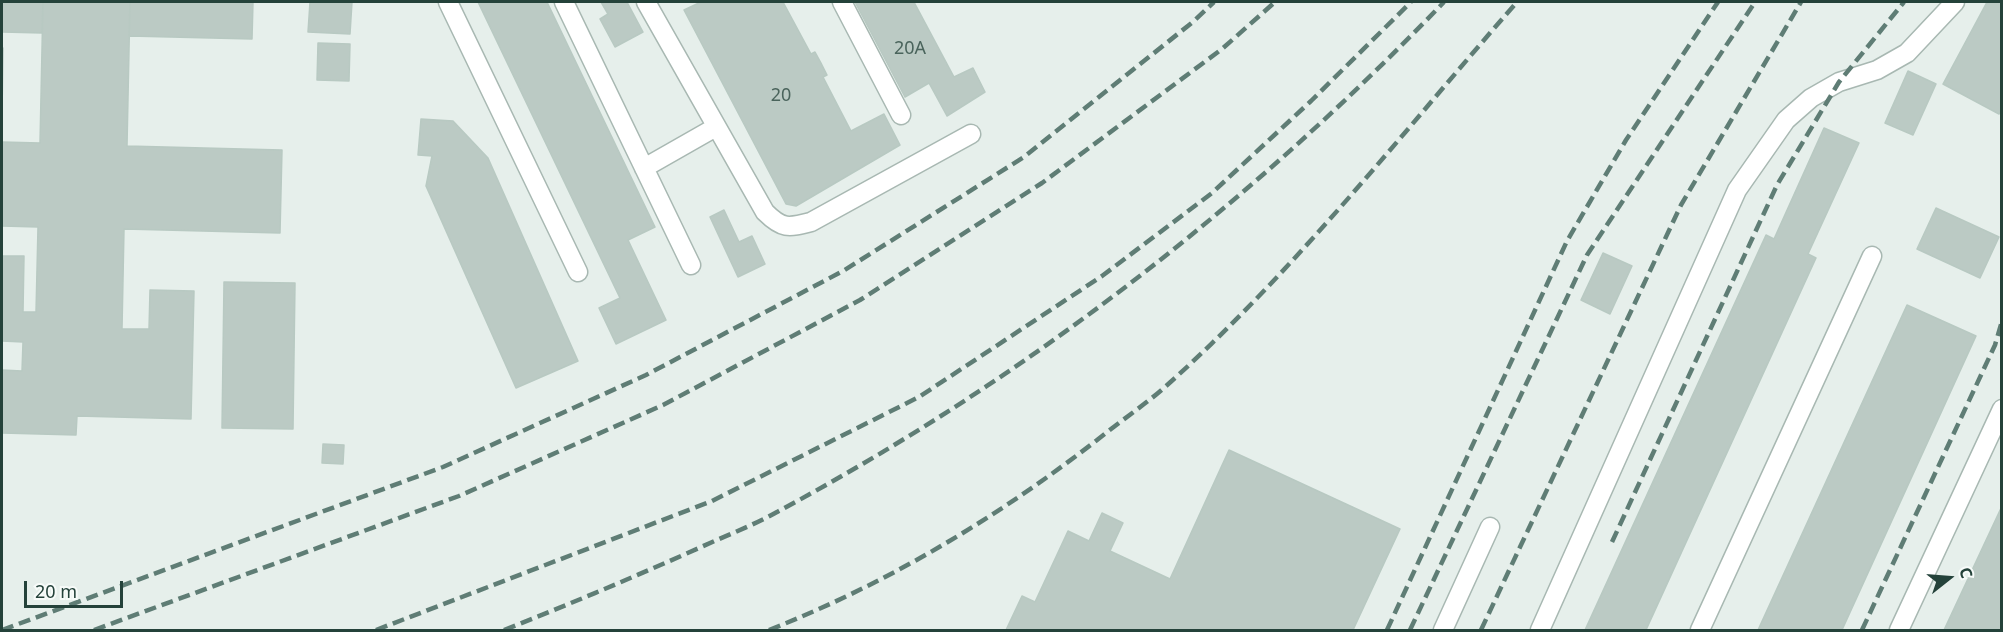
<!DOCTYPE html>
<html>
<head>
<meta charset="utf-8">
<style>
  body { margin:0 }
  #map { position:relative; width:2003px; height:632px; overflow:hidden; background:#e6efeb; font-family:"Noto Sans",sans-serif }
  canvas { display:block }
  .frame { position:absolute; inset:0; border:3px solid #24423a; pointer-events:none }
  .north { position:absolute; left:1919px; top:548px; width:60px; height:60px; -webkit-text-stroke:4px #f7fbf9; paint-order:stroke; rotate:73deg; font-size:16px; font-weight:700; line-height:24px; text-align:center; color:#24423a }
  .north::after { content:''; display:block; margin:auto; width:21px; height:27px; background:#24423a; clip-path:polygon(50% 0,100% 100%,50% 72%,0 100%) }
  .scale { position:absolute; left:24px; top:581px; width:99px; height:27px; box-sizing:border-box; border:3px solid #24423a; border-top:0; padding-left:8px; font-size:18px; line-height:21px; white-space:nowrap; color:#24423a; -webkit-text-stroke:4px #f7fbf9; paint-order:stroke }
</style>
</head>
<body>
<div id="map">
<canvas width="2003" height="632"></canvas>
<div class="frame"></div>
<div class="north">С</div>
<div class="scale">20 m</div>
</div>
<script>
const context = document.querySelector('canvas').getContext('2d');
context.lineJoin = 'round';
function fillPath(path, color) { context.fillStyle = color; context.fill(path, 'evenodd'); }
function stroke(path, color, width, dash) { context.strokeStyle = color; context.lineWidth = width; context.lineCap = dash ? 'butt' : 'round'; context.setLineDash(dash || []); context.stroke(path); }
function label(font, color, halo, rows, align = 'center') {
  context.font = font + ' "Noto Sans",sans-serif'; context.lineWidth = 4.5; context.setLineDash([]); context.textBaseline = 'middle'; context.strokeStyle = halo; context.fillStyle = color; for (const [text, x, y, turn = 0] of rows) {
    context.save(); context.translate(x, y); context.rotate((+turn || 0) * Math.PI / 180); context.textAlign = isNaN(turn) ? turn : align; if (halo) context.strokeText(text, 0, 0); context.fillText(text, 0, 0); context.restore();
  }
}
const building = new Path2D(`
  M2,2H43L42,33L2,32Z
  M43,2H130L127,146L282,150L280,233L124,229L122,329H149L150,290L194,291L191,419L77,416L76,435L2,433V370L22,371L23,342L2,341V256H24L23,312H36L38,227L2,226V142L40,143Z
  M130,2H253L252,39L129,36Z
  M310,2H352L350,34L308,32Z
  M478,2H547L655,227L628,240L666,320L616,344L599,308L620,298Z
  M601,2H627L643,32L615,47L600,19L608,14Z
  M701,2H783L811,54L815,52L821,63L827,75L823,77L851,131L884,114L900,145L796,206L786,204L684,10Z
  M855,2H914L954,77L973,68L985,92L947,116L929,83L905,97Z
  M1987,2H2002V109L1999,114L1943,84Z
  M318,43L350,44L349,81L317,80Z
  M2,48H3L2,115Z
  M1908,71L1936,84L1913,135L1885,123Z
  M421,119L453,121L488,158L578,361L516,388L426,186L432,156L418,155Z
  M1824,128L1859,143L1808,254L1816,258L1646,630H1585L1766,235L1774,239Z
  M1936,208L1999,237L1980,278L1917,249Z
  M724,210L739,242L752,236L765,264L738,277L710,217Z
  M1603,253L1632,266L1610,314L1581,300Z
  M224,282L295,283L293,429L222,428Z
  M1907,305L1976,336L1842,630H1758Z
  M323,444L344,445L343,464L322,463Z
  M1229,450L1400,529L1353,630H1006L1022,596L1035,602L1068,531L1089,541L1102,513L1123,523L1110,551L1170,579Z
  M2002,506V630H1944Z`);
fillPath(building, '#bbcac4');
stroke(building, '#b8c9c2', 1.5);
const minor = new Path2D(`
  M448,2L578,272
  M564,2L691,265
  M646,2L765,212C782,229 788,228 811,222L971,134
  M842,2L901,115
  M644,168L716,127
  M1443,630L1490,527
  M1540,630L1737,190L1786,120L1811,98L1839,82L1877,70L1907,53L1955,2
  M1700,630L1872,256
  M1899,630L2002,409`);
stroke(minor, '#a8b8b2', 21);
stroke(minor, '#fff', 18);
stroke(new Path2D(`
  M1612,542L1777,185L1839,82L1904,2
  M2,630L443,467L646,375L843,271L1024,157L1194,21L1214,2
  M94,630L459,496L663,405L860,300L1042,183L1222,49L1275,2
  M376,630L712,501L919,397L1102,276L1212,193L1311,101L1411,2
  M504,630C570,604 634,577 699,548C725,536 752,526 777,512C1025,379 1250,204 1444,2
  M769,630C891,582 1003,514 1106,433C1126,417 1147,403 1165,387C1295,271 1403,132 1517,2
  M1387,630L1567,241L1626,140L1718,2
  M1410,630L1587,255L1755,2
  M1481,630L1681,205L1801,2
  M1862,630L1995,345L2002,321`), '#5f7d75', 4.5, [12, 6]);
label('18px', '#4a645c', null, [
  ["20А",910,49],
  ["20",781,96]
]);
</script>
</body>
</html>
